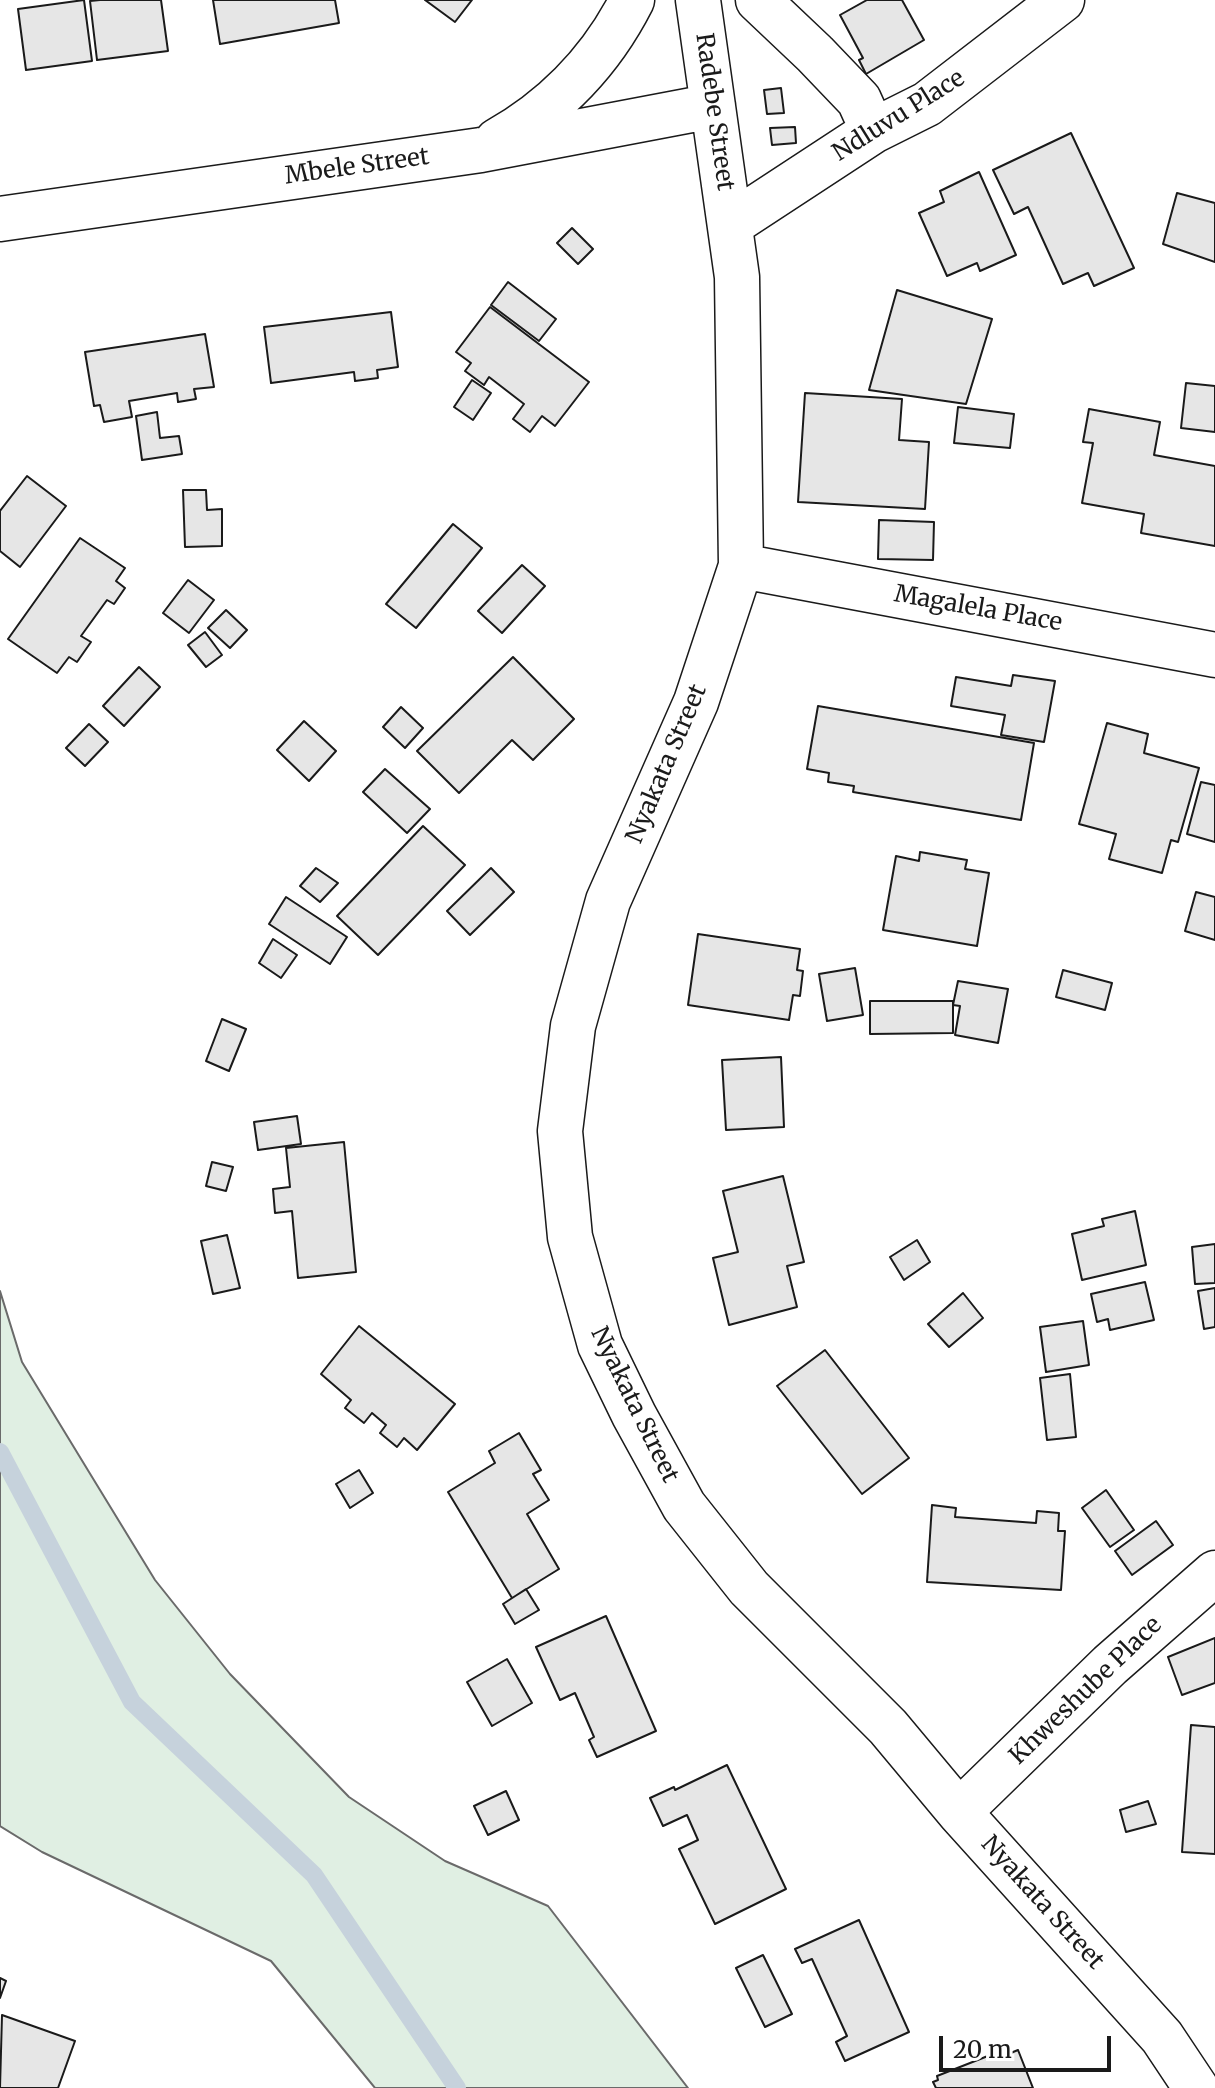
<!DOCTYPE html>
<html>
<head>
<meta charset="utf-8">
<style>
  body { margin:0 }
  #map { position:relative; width:1215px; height:2088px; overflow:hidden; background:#fff; font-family:Merriweather,serif }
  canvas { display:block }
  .scale { position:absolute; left:939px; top:2036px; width:172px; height:36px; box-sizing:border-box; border:4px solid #1a1a1a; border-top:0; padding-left:10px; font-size:24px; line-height:28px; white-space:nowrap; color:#1a1a1a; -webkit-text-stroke:6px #fff; paint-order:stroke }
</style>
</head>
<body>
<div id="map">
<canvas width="1215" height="2088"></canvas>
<div class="scale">20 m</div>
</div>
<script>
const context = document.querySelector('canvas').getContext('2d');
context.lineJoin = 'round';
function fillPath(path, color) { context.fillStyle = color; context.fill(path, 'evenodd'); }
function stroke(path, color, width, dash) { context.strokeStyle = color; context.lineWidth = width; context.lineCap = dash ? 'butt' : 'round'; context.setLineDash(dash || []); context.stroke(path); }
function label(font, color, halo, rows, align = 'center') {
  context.font = font + ' Merriweather,serif'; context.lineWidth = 6; context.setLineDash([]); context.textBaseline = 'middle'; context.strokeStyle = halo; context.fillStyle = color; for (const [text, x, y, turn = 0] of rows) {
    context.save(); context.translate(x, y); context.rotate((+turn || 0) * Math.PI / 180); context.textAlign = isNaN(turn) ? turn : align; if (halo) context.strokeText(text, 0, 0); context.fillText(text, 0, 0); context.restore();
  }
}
const green = new Path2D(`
  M0,1291L22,1362L89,1472L155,1580L230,1674L349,1797L445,1861L548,1906L688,2088H375L271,1961L42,1852L0,1826Z`);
fillPath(green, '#e0efe3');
stroke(green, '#6a6a6a', 2);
stroke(new Path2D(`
  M0,1452L132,1702L314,1875L457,2088`), '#c6d2dc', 18);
const building = new Path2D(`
  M84,0L92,61L26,70L18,9Z
  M100,0H161L168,51L97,60L90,1Z
  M213,0H335L339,23L220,44Z
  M425,0H472L455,22Z
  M867,0H902L924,40L866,74L859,60L863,58L840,15Z
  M781,88L784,113L767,114L764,90Z
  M795,127L796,143L772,145L770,128Z
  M1071,133L1134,268L1094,286L1088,273L1063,284L1028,207L1014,214L993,170Z
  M979,172L1016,255L980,271L977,263L947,276L919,213L944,202L940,191Z
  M1177,193L1215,203V262L1163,244Z
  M572,228L593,249L578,264L557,243Z
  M508,282L556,319L539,341L491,305Z
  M897,290L992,319L966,404L869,390Z
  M490,307L589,382L555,426L542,416L530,432L513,419L524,404L489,377L484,385L465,371L471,363L456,352Z
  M391,312L398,367L377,370L378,378L355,381L354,372L271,383L264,327Z
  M205,334L214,387L194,389L196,399L178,402L177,393L129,401L132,417L104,422L100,405L94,406L85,352Z
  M472,380L491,393L473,420L454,407Z
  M1186,383L1215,386V432L1181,428Z
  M805,393L902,399L899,440L929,442L925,509L798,502Z
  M958,407L1014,414L1010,448L954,443Z
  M1089,409L1160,422L1154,455L1215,466V546L1141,533L1144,514L1082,503L1093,443L1083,442Z
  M157,412L160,438L179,436L182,454L142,460L136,416Z
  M27,476L66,506L20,567L0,551V511Z
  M183,490H206L207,510L222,509V546L185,547Z
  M879,520L934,522L933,560L878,559Z
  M453,524L482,548L416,628L386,604Z
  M80,538L125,568L116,581L125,588L114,604L107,600L81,636L91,642L77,662L69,657L57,673L8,639Z
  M522,565L545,586L502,633L478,611Z
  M188,580L214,600L189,633L163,613Z
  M226,610L247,630L230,648L208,628Z
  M205,632L222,655L206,667L188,645Z
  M513,657L574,719L533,760L512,740L459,793L417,751Z
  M139,667L160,687L124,726L103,706Z
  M1013,675L1055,681L1044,742L1001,735L1005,715L951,706L956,677L1011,686Z
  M818,706L1034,743L1021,820L853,792L854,786L828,782L829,773L807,769Z
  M401,707L423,728L405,748L383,727Z
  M304,721L336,751L309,781L277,750Z
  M1107,723L1148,734L1144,753L1199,768L1178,842L1171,840L1162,873L1109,859L1116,834L1079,824Z
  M89,724L108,742L85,766L66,748Z
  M385,769L430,809L407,833L363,792Z
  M1201,782L1215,785V842L1187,834Z
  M423,826L465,865L378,955L337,916Z
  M920,852L967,860L965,869L989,873L977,946L883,930L896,856L919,861Z
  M316,868L338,883L320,902L300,886Z
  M491,868L514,892L470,935L447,911Z
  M1196,892L1215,897V940L1185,931Z
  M286,897L347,937L330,964L269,924Z
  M698,934L800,949L797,970L803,971L800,996L793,995L789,1020L688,1005Z
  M273,939L297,955L281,978L259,963Z
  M855,968L863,1015L827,1021L819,974Z
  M1063,970L1112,983L1105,1010L1056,997Z
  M958,981L1008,989L998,1043L955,1035L960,1006L953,1005Z
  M870,1001H953V1033L870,1034Z
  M222,1019L246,1029L229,1071L206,1061Z
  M781,1057L784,1127L726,1130L722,1060Z
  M297,1116L301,1144L258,1150L254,1122Z
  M344,1142L356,1272L298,1278L292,1211L275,1213L273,1189L290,1187L286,1148Z
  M212,1162L233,1167L226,1191L206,1186Z
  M783,1176L804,1262L787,1266L797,1307L729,1325L713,1258L738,1252L723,1191Z
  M1135,1211L1146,1265L1082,1280L1072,1234L1104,1226L1102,1219Z
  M227,1235L240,1288L213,1294L201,1241Z
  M917,1240L930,1262L904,1280L890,1257Z
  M1215,1244V1283L1195,1284L1192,1247Z
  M1145,1282L1154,1320L1110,1330L1108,1319L1097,1322L1091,1294Z
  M1215,1288V1327L1204,1329L1198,1291Z
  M963,1293L983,1318L949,1347L928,1324Z
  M1083,1321L1089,1365L1046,1372L1040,1327Z
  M359,1326L455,1404L417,1450L404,1438L397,1447L380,1433L386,1425L372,1413L364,1423L345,1408L351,1400L321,1374Z
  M825,1350L909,1458L862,1494L777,1386Z
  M1070,1374L1076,1437L1047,1440L1040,1378Z
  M519,1433L541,1470L533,1474L549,1500L527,1514L559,1569L512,1598L448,1492L495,1463L489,1451Z
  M359,1470L373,1493L350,1508L336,1484Z
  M1106,1490L1134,1530L1110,1547L1082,1508Z
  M932,1505L956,1508L955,1517L1036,1523L1037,1511L1059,1513L1058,1531H1065L1061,1590L927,1582Z
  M1156,1521L1173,1545L1132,1575L1115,1551Z
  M526,1589L539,1610L515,1624L503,1604Z
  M606,1616L656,1731L597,1757L589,1740L594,1737L575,1693L560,1700L536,1647Z
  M1215,1638V1683L1182,1695L1168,1657Z
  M507,1659L532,1703L492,1726L467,1682Z
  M1191,1725L1215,1727V1854L1182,1852Z
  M727,1765L786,1889L715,1924L679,1849L698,1840L687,1815L663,1826L650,1798L674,1787L675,1790Z
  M506,1791L519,1820L488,1835L474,1806Z
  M1148,1801L1156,1824L1126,1832L1120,1810Z
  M859,1920L909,2032L845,2061L836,2042L847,2036L812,1959L802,1963L795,1949Z
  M763,1955L792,2014L765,2027L736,1968Z
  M0,1978L6,1981L0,1998Z
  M2,2015L75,2041L58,2088H0Z
  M1018,2050L1033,2088H936L933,2082L938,2080L937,2076L998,2052L1001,2057Z`);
fillPath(building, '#e6e6e6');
stroke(building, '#1a1a1a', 2);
const minor = new Path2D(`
  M698,0L737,277L741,566L696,702L608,901L573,1026L560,1131L570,1237L600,1345L634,1415L684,1506L749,1588L888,1727L959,1812L1162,2037L1196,2088
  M758,0L815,54L859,100L873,131
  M497,141C557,107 601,61 632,0
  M0,219L481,150L713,106
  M731,224L873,131L927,104L1062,0
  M741,566L1215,655
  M959,1812L1110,1665L1215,1573`);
stroke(minor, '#1a1a1a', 47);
stroke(minor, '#fff', 44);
label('24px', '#1a1a1a', '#fff', [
  ["Radebe Street",714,112,82],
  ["Ndluvu Place",899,116,-32],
  ["Mbele Street",357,167,-8],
  ["Magalela Place",978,609,10],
  ["Nyakata Street",667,764,-67],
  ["Nyakata Street",634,1405,64],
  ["Khweshube Place",1086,1691,-44],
  ["Nyakata Street",1042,1903,48]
]);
</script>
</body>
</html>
